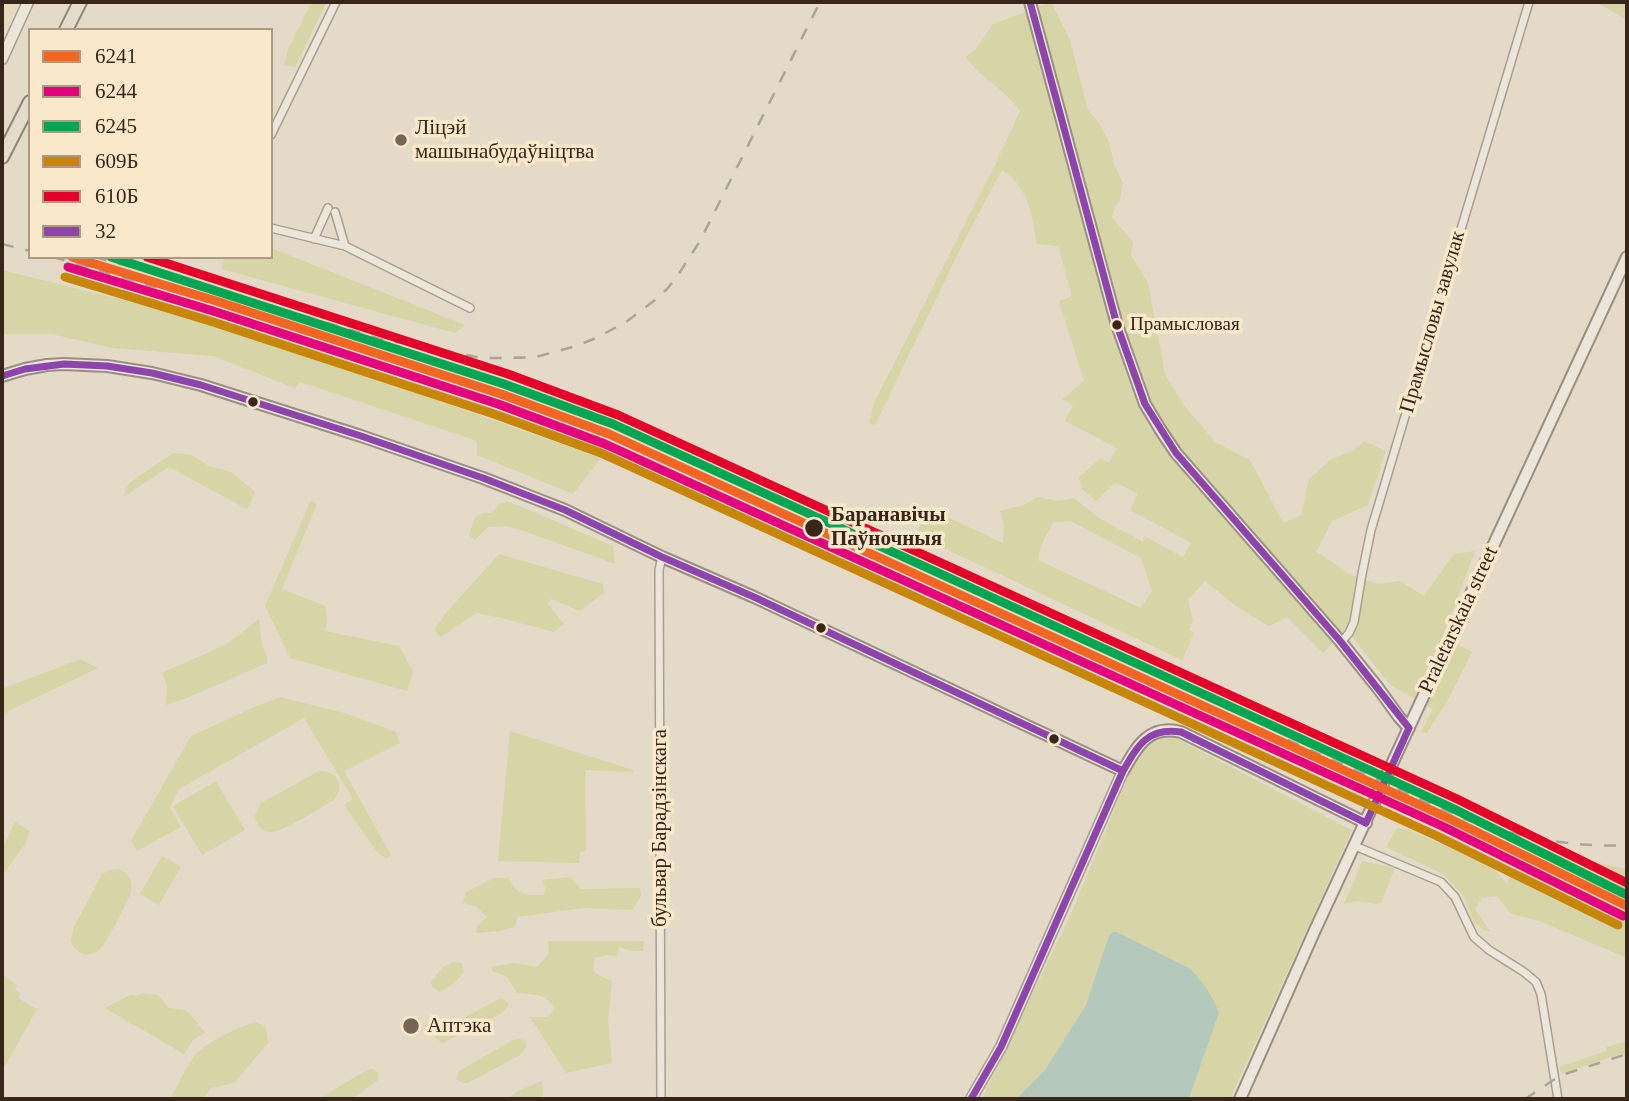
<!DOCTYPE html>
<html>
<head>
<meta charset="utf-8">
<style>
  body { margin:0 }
  #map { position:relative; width:1629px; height:1101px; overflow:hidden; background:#e5dac7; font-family:Georgia,serif }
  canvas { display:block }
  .frame { position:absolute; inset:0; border:4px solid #372619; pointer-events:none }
  .legend { position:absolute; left:28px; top:28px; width:245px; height:231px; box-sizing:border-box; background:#f9e9ca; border:2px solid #ab9b83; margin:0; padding:9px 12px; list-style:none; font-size:21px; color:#372619 }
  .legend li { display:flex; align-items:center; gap:14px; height:35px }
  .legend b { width:35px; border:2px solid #ab9b83 }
</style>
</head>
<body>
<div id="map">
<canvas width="1629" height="1101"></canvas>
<div class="frame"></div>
<ul class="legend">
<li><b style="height:9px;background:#f26522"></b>6241</li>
<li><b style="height:9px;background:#e5007d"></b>6244</li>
<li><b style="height:9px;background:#00a651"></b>6245</li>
<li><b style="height:9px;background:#c78606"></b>609Б</li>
<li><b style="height:9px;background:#e4002b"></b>610Б</li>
<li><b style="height:9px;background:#8e44ad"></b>32</li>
</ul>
</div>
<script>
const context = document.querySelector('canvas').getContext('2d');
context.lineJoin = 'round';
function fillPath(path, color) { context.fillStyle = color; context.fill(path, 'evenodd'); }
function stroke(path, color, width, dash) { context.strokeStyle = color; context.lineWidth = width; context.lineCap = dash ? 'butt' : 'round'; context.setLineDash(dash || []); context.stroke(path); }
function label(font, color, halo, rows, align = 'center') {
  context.font = font + ' Georgia,serif'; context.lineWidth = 7; context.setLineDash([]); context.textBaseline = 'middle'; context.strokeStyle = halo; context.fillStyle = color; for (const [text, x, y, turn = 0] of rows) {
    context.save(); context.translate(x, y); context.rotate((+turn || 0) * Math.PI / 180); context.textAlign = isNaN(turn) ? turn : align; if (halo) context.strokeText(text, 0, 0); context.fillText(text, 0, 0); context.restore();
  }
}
fillPath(new Path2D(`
  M2,2H15L2,29Z`), '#e7dab5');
fillPath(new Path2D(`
  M312,2H327L295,67L284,65L288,50Z
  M1051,2L1070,40L1088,110L1099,123L1109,142L1114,164L1123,184L1120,199L1111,216L1133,242L1131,255L1148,283L1165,374L1183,404L1215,442L1250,460L1283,523L1301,515L1309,479L1330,460L1353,451L1364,441L1386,451L1368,505L1332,521L1316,552L1334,563L1346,573L1378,584L1400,581L1424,596L1454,554L1475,551L1443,636L1472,652L1449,698L1427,733L1421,732L1433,709L1390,685L1346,629L1323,653L1287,617L1269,626L1236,606L1205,581L1188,600L1193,619L1189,630L1194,633L1182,660L916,535L928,508L1003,543L1004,525L1000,511C1017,505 1021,509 1037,497L1059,501L1074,498L1099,518L1143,542L1144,536L1183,557L1191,543L1130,510L1138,494L1121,485L1114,484L1096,501L1081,488L1079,477L1100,459L1109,463L1117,448L1065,421L1073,405L1062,399L1084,381L1059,301L1072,296L1058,246L1037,244C1031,213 1030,189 1002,170L964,241L875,425L869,423L874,403L995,165L1020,111C1005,89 981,79 966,57L975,50L993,24ZM1070,521L1141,558L1152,591L1141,608L1038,560C1039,545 1047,534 1054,522Z
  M1596,2H1627V20Z
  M271,249L276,250L465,325L455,333L221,269L225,257H271Z
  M2,270L220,324L601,458L573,494L477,455V441L300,382L295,388L213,356L112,348L52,334H2Z
  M173,453L192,455L209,466L231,472L255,492L247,509L169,467L123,497L129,483Z
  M311,500L317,504L282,589L325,606L327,620L325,631L399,646L413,671L407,691L290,658L265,606Z
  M508,502L520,506L613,546L615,564L524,531L506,526L488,527L475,540L469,535L475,517L483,513H492L499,504Z
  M499,554L603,584L604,593L580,611L551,599L548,604L564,624L554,632L502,618L476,613L441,637L434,630L446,613Z
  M259,619L262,644L267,657V663L187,698L166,705L167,686L162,673L227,644Z
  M80,659L98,668L8,711L2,721V689Z
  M280,697L344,713L396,732L400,743L344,771L391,855L387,859L378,853L344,805L353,799L304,718L179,789L170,807L181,827L137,851L131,841L191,736L257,706Z
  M510,731L633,770V772L585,770L586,851L580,852L579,863L498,861Z
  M1170,735L1352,830L1230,1099H1188L1219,1013L1205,986L1191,969L1117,932L1109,936L1086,1005L1045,1070L1016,1099H982L1070,916L1135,760L1147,745Z
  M319,771C338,771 345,785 334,800C324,806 283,831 273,832C262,833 256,825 255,815L261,803Z
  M216,781L245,830L202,855L173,806Z
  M15,822L30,831L26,843L2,875V849Z
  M1397,828L1406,829L1487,863L1507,883L1527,848L1627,869V958L1542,922L1510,913L1497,896L1482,898L1475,909L1490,931H1485L1474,922L1463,895L1443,874L1386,847Z
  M162,856L181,867L159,905L140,894Z
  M1362,861L1395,868L1381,903L1375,904L1358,901L1344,904Z
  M119,869C130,874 134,883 130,895C124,906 107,944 99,950C88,959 76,953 71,942L73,929L102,874L110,870Z
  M570,877L581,889L640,888L641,896L632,910L584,908L517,917L515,927L500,931L476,933L477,926L487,917L476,906L463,903L466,892L494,878H508C519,896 524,895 544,895L545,888L542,880Z
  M548,941H644L643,951H631L619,947L617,956L607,955L595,958L593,970L598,975L612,981L608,1020L612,1063L566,1073L530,1017H548L555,1008C545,993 534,995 517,993L507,977L492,971V967L513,963L537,967L549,953Z
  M453,962L461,963L464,970C459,980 449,988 439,992L432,987L431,982L443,967Z
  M2,975L17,985L15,990L20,993L18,998L37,1009L2,1071Z
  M142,993L158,995L169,1008L185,1010L191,1015L205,1033L193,1040L184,1054L105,1008L130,995L137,996Z
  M501,998L508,1003V1006L502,1013L443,1043L435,1038L437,1032Z
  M256,1022L266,1028L268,1043L234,1083L211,1088L203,1099H170C178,1085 185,1069 194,1056C205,1043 240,1026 256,1022Z
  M519,1039L524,1040L527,1046L520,1055L468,1083H463L456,1079L459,1071L513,1040Z
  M1627,1041V1053L1617,1055L1562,1074L1559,1067L1606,1051L1607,1047Z
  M373,1069L378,1073V1080L358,1095L348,1099H318L367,1070Z
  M542,1081L543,1095L539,1099H507L518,1091Z`), '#d7d4a7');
fillPath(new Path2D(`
  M1113,932H1117L1191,969L1205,986L1214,1001L1219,1013L1189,1098L1016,1099L1045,1070L1086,1005L1106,944L1109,936Z`), '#b4c9bb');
const minor = new Path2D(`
  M271,135L336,2
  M335,212L345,246L470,308
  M271,228L345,246
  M314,239L328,208
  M1341,642L1349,633L1354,622L1362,574L1371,530L1529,2
  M1355,846L1441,882L1455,897L1474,937L1489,950L1524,972L1536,982L1541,994L1558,1099
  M661,1099L659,570L662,557`);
const tertiary = new Path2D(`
  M2,59L28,2
  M971,1099L1001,1047L1123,771`);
const secondary = new Path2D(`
  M1030,2L1117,325L1145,404L1160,429L1176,453L1341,642L1378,688L1399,717L1409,728
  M2,376L25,369L47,365L64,364L107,366L152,373L201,385L361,436L483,478L565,510L662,557L754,597L1123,771C1137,746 1149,724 1181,732L1366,823
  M1240,1099L1315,930L1627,257`);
const primary = new Path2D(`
  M66,30L80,2
  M2,157L30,102`);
stroke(minor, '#a99f91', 10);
stroke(tertiary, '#a99f91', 13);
stroke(secondary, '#998e81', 14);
stroke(primary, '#8f8478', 16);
stroke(minor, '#ece5d9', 7);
stroke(tertiary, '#ece5d9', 10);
stroke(secondary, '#ece5d9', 10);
stroke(primary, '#e4dbca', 12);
stroke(new Path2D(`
  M2,244L30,251
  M53,257L154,287L216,301
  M95,257L248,299L380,339L482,358H510L536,357L576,346L596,338L626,322L655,300L668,288L678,275L700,241L820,2
  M1288,740L1467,820C1519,837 1573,848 1627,845
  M1581,885L1627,909
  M1525,1099L1555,1079L1568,1073L1627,1054`), '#aaa49a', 2.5, [12, 12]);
stroke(new Path2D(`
  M1030,2L1117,325L1145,404L1176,453L1341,642L1409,728
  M2,376L25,369L64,364L107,366L152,373L201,385L361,436L483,478L565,510L662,557L754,597L1123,771
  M1366,823L1409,728
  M971,1099L1001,1047L1123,771C1138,745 1148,727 1181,732L1366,823`), '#8e44ad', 7);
stroke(new Path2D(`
  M72,257L216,301L501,394L609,434L1446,817L1627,906`), '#f26522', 9);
stroke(new Path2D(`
  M68,267L213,311L498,404L605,444L1442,826L1623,916`), '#e5007d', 9);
stroke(new Path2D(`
  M111,257L504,384L613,424L1450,807L1627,895`), '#00a651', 9);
stroke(new Path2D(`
  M65,277L210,321L494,414L601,453L1437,836L1618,925`), '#c78606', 9);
stroke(new Path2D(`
  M147,257L508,374L618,415L1455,798L1627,883`), '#e4002b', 9);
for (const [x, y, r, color] of [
  [401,140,7,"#746556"],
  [1117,325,6,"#372619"],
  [253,402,6,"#372619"],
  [814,528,10,"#372619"],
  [821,628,6,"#372619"],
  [1054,739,6,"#372619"],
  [411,1026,9,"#746556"]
]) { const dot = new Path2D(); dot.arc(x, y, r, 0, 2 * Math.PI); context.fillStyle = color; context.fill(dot); stroke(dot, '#f9e9ca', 2.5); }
label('19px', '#372619', '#f9e9ca', [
  ["Прамысловая",1130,325]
], 'left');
label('21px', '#372619', '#f9e9ca', [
  ["Ліцэй",415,128],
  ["машынабудаўніцтва",415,152],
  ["Аптэка",427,1026]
], 'left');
label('21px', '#372619', '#f9e9ca', [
  ["Прамысловы завулак",1433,322,-74],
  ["Praletarskaia street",1459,620,-65],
  ["бульвар Барадзінскага",660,828,-90]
]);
label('bold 21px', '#372619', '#f9e9ca', [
  ["Баранавічы",831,516],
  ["Паўночныя",831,540]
], 'left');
</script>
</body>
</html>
